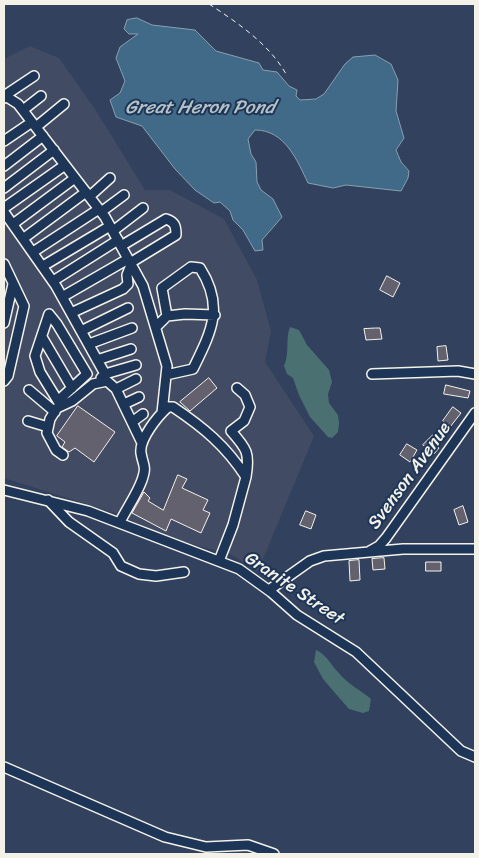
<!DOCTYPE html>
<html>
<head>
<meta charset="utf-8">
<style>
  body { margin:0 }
  #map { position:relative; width:479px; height:858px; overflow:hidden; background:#32425e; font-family:Sriracha,sans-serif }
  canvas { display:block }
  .frame { position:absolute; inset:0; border:5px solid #f4f1e8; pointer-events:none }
</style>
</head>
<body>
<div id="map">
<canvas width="479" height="858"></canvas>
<div class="frame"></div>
</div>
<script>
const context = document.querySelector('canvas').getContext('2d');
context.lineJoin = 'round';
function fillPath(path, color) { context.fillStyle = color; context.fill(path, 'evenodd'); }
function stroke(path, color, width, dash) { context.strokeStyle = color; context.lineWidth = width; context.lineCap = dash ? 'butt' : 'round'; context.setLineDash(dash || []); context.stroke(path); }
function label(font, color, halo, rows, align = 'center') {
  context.font = font + ' Sriracha,sans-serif'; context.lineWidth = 4; context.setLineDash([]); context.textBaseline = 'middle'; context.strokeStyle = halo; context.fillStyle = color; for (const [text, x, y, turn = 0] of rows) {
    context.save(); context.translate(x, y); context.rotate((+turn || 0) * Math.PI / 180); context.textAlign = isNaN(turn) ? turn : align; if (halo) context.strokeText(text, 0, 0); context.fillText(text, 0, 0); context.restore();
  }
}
fillPath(new Path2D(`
  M30,46L59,58L95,109L145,190H170L224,219L257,280L271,331L265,362L314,436L258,571L230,554L176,540L112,512L4,478V59Z`), '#414b63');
fillPath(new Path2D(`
  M290,327L299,330L307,345L329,370L332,382L328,394L329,403L338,415L339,423L338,432L332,438L328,437L310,417L299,395L293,378L287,374L284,366C290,352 285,340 290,327Z
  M316,650C327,655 330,664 338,672C347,684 361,690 371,699L369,711L363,713L349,709L323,679L314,662Z`), '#4b7072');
const water = new Path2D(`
  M137,18L152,25L195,30L216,51L259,63L263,70L277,72L289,86L297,90L296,96L300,100L316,99L324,94L345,64L353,57L375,55L391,64L398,80L396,111L404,138L396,150L401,162L409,171L408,178L401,191L346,185L333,188L308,183C297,160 285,130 255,130L248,139L251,154L256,162L257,182L261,190L273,199L282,217L262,240L263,250L255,251L243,230L233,220L230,211L220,202L214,203L195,190L175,169L142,126L116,117L110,100L120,93L125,81L116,58L120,47L138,34H129L124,29L127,20Z`);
fillPath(water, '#406a87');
stroke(water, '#88a0ae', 1);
const building = new Path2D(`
  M387,276L400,283L393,297L380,290Z
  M376,328H380L382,339L366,340L364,329Z
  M446,346L448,360L438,361L437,347Z
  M209,378L217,388L190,411L180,402Z
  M446,385L470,391L468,398L444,394Z
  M78,406L115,432L94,462L75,448L69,452L62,447L65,442L57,436Z
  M453,407L461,413L450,427L443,421Z
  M433,435L438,439L434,443L439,448L434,454L423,445Z
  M407,444L417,450L410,462L400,455Z
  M178,475L187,479L182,488L208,500L203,510L210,513L201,533L171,519L166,531L132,513L144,492L150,498L148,501L163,510Z
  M463,506L468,522L459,525L454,510Z
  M306,511L316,515L311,529L300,525Z
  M384,558L385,569L373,570L372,559Z
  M359,560L360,580L350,581L349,561Z
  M426,562H441V571H426Z`);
fillPath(building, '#64616f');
stroke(building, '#f4f1e8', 1);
const minor = new Path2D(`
  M4,96L34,76
  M4,98L7,97L18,104L105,217L143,286L167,366L162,413
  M23,110L41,96
  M36,127L64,104
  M4,141L32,122
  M4,166L43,136
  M4,188L54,150
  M90,196L110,178
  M4,208L65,165
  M4,212L56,286L105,374
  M101,212L124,195
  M13,224L75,178
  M113,231L143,208
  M24,238L86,192
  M121,246L166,219C175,222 176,226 176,235L130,263
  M33,252L99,209
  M4,264L24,306L8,376L4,381
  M43,266L110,226
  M53,281L118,240
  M62,297L128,259
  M71,313L123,289L128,284L127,275L131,265
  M49,314L57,324L87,374L62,397L61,406L40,372L35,356Z
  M167,316L185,314L215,315
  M4,323L13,284
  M157,326L167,316L162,288L191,267L200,268C225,307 211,332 193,369L166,375
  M81,331L128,308
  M42,337L72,388
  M89,344L132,328
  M97,360L131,349
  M372,374L458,371L475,374
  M101,378L105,374L136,365
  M237,388L245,395L250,407L244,421L231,431C247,449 250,453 246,477
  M116,389L136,379
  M29,390L55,412
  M124,404L139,397
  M28,421L48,427
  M132,422L143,414
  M63,455L56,450L47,433L50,419L57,408L72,401L93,384L107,381L116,389L142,443
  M4,490L88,511L239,569L271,592L297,615L356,652L461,751L475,757
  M48,500L69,522L113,553L121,566L139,574L156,576L184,572
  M120,522C127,508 137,494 142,480C147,465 143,466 141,453C139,439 158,416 168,407H173C203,427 226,446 246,477L233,525L219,561
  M370,551L379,546L386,538L475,413
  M269,590L310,561L324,556L403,549H475
  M4,767L165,837L206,847L248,845L274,854`);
stroke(minor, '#f4f1e8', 12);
stroke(new Path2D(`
  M209,4C238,23 269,44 286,74`), '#f4f1e8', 1, [5, 4]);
stroke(minor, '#1d3557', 9);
label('18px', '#f4f1e8', '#1d3557', [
  ["Svenson Avenue",410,476,-54],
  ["Granite Street",294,589,34]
]);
label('italic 19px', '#b5c2c6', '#1d3557', [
  ["Great Heron Pond",200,108]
]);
</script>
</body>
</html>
